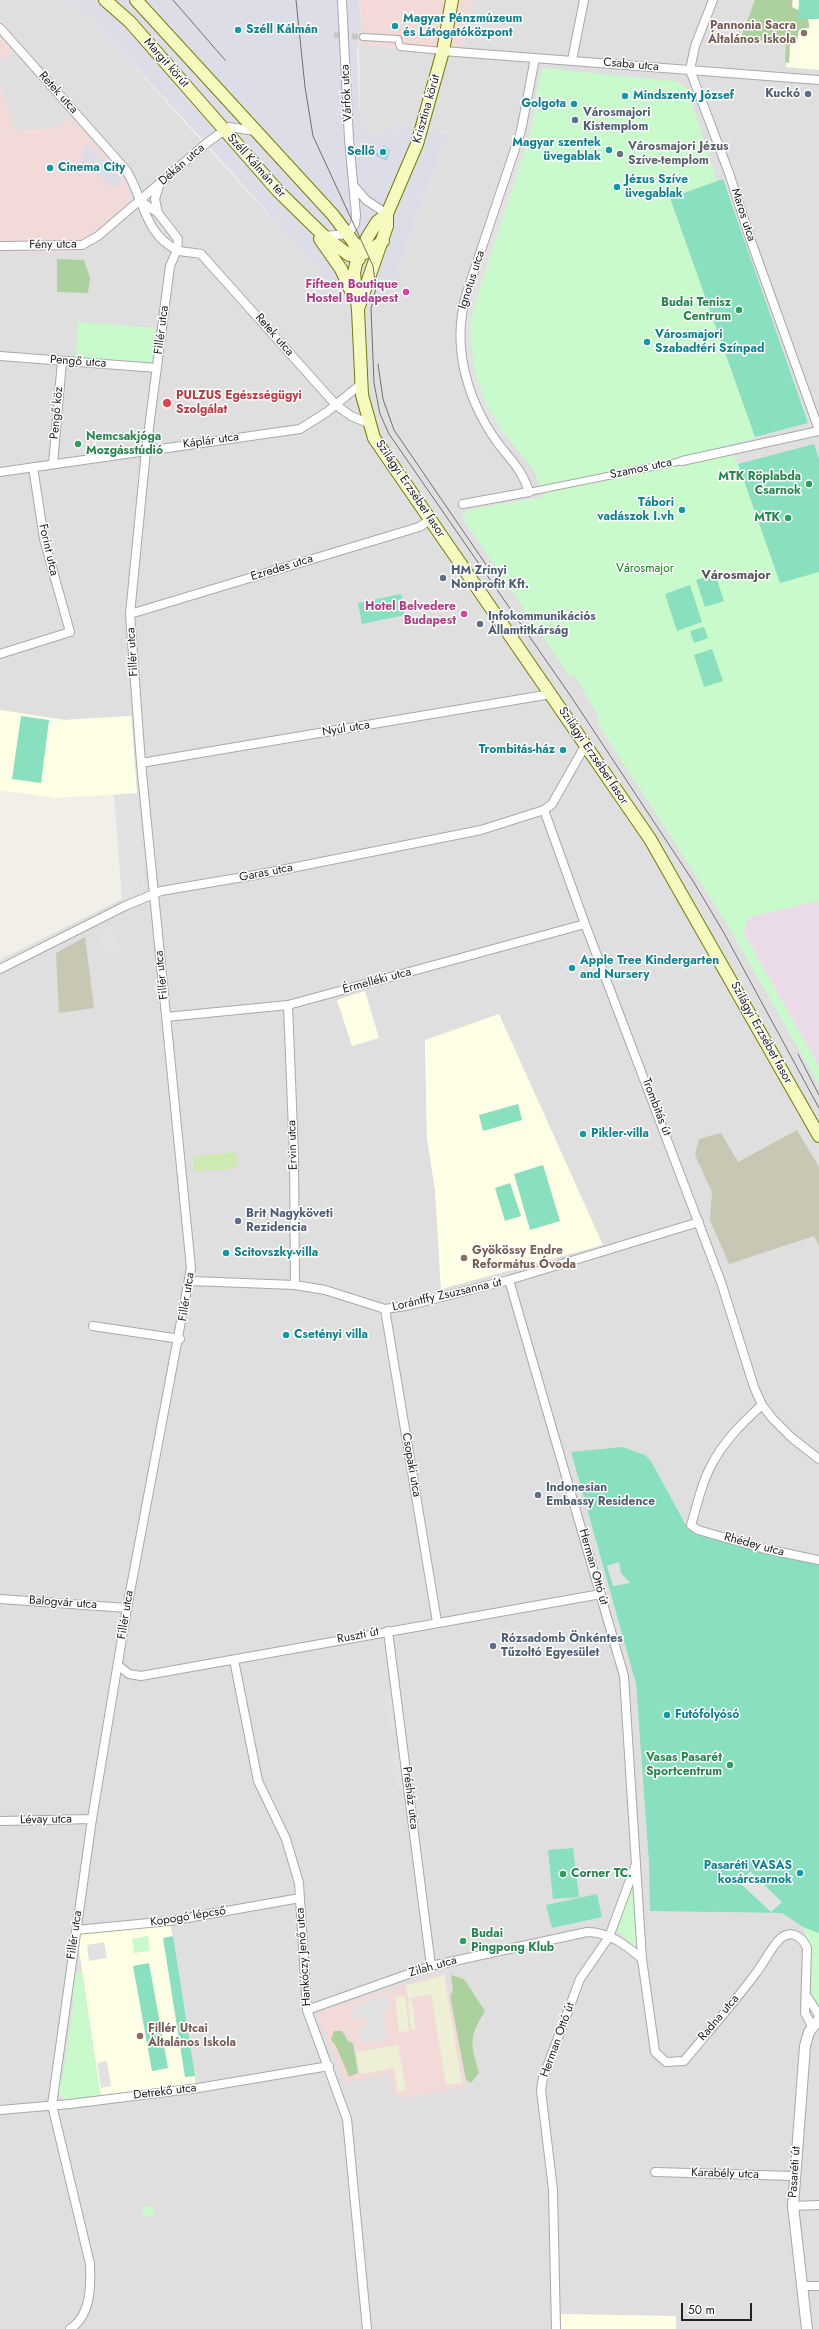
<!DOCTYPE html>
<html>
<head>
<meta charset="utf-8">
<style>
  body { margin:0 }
  #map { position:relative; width:819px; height:2329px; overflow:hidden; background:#f2efe9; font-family:Jost,sans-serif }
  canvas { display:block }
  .scale { position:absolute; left:681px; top:2303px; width:71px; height:18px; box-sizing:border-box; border:2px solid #222; border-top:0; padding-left:5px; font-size:12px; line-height:14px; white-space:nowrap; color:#222; -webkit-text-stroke:3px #fff; paint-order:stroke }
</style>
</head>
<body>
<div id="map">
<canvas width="819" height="2329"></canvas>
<div class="scale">50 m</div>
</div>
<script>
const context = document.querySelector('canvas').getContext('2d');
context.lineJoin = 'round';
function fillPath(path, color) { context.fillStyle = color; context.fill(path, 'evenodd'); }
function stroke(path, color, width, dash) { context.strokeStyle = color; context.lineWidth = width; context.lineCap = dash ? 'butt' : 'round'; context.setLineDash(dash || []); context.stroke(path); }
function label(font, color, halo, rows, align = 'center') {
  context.font = font + ' Jost,sans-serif'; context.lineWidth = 3; context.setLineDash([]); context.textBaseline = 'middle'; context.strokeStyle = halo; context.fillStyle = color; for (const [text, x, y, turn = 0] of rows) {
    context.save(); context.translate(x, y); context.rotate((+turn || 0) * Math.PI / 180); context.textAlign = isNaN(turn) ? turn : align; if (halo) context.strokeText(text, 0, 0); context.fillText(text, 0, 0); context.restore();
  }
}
fillPath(new Path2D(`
  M0,0H62L92,20L295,244L390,301L405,248L448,134L400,124L383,134L372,135L363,127L360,115L359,44L461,56L472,0H819V572L780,583L738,464L733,455L713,459L710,450L755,437L670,198L692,105L690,91L541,71L537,103L530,134L472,313L470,329L529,463L540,479L543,497L468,510L462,517L571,677L575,675L600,719L597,722L725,920L819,1084V1563L694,1532L687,1527L651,1461L571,1453L636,1684L649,1864L712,1912L782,1913L803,1927L819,1933V2329H0V960L144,888L131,716L64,720L0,710V252H78L70,117L57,128L14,132L0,83V61L22,45L0,19ZM425,1040L603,1244L441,1289L435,1190L427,1138Z`), '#e0dfdf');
fillPath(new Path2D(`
  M359,0H472L461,56L359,44L362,28Z
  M0,19L22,45L0,61Z
  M0,83L14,132L57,128L70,116L124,177L132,201L129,216L92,247L78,252H0Z
  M445,1972L467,2087L396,2099L390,2074L346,2083L316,2013Z`), '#f2dad9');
fillPath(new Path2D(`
  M818,900L819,903V1067L743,932L749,917Z`), '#ebdbe8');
fillPath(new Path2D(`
  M793,0H819V70L786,67Z
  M0,710L64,720L131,716L137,793L56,798L0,790Z
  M365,991L379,1038L352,1046L337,1000Z
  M499,1014L603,1245L441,1289L435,1190L427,1138L425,1040Z
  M170,1921L196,2085L101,2098L76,1930Z
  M561,2314L676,2316V2329H560Z`), '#ffffe5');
fillPath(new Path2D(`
  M85,937L94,1008L59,1013L56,953Z
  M797,1130L819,1167V1246L814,1236L729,1264L710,1220L712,1192L695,1155L699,1139L721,1133L738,1162Z`), '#c7c7b4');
fillPath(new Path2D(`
  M444,1975L462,2083L446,2085L431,1994L408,1999L406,1986Z
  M405,1996L409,2031L399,2032L395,1997Z
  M408,2001H412L416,2030H411Z
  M398,2045L406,2090L398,2092L394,2068L360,2074L356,2052Z`), '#eef0d5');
fillPath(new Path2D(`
  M236,1152L237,1167L220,1171L206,1169L194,1172L193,1157Z`), '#cdebb0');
fillPath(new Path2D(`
  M755,0H792V7C802,12 810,16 809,28L799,30L797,41L790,45L789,63L785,62L786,43L745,39L742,34Z
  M57,259L84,260L90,278L88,293L57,292Z
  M451,1975L464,1979L485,2011C468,2038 471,2044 479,2073L471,2083L466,2080L450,1996L453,1990Z
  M334,2031H342L348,2041L353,2043L358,2073L349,2077L336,2046L331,2040Z`), '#add19e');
fillPath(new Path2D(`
  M544,68L678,82L690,91L692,105L717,181L670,198L755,438L710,450L713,459L733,455L738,464L780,583L819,572V903L817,901L749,917L743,932L819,1067V1084L725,920L597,722L600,719L575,675L571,678L462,517L468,510L543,497C537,465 524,460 506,436C479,401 466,357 472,313L530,134L537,103L535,101L541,71Z
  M78,322L156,328L152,363L76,358Z
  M635,1882L638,1950L616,1929Z
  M803,1927L819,1933V2008L812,1998L811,1949Z
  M148,1936L150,1951L134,1953L132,1939Z
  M82,1972L101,2098L65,2103L58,2092L63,2074L74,2003L70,1989L71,1974Z
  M142.5 2211a5.5 5.5 0 1 1 11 0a5.5 5.5 0 1 1-11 0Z`), '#c8facc');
fillPath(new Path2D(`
  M799,0H819V19H798Z
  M723,179L808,423L755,437L670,198Z
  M814,444L819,459V572L780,583L738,464Z
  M715,574L724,601L705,607L696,580Z
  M690,585L702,622L677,631L665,594Z
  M401,594L405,615L362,624L358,603Z
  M704,627L708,638L694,643L690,631Z
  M712,649L723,681L704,687L694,655Z
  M21,716L49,720L41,783L12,779Z
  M518,1104L522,1120L483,1131L479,1115Z
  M543,1165L560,1221L530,1230L514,1174Z
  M510,1183L521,1216L505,1221L495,1188Z
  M622,1447L645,1455L651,1461L687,1527L694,1532L819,1563V1933L803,1927L782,1913L650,1911L649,1864L636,1684L571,1452Z
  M573,1848L579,1897L553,1899L548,1850Z
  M597,1894L602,1917L552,1928L546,1905Z
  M173,1936L195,2076L185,2077L163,1938Z
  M149,1963L168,2068L152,2071L133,1966Z`), '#88e0be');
fillPath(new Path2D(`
  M529,98L537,103L530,134L472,313L470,329L474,370L486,404L505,435L497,442L464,372L461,315Z
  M137,793L144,888L122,899L114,795Z
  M111,925L119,949L104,954L97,933Z
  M619,1562L621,1573L630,1583L613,1586L607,1566Z
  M392,1695L397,1730L389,1731L384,1696Z
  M399,1749L405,1789L396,1790L391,1750Z
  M750,1871L782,1902L771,1912L741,1884Z
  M104,1942L107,1958L89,1961L87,1945Z
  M388,1995L390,2009L382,2012L386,2040L361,2044L359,2027L367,2025L366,2018L354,2019L352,2006Z
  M107,2061L111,2086L101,2088L97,2063Z`), '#e2e2e2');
fillPath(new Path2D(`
  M62,0H359L363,40H360L357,50L360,115L363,127L372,135L383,134L400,124L448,134L405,248L390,301L348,304L213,151L92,20Z
  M88,144L122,180L120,186L110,187L94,171H89L81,163L82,150Z`), '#dddde8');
fillPath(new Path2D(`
  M384,145L390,151L387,161L374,155Z`), '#aad3df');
stroke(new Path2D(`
  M334,35L363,37`), '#c8c6c1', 6, [6, 3]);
const pedestrian = new Path2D(`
  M363,37L398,39L400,47L443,51
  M529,492L682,461`);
const minor = new Path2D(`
  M713,0L695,46L690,70L729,173L751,241L819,430
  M0,28L126,170C143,196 144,234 177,250C185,253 193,252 201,254L336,405L351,416L370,424
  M443,51L819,80
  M572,60L584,0
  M354,186L366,200L387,214
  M158,213L155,199L159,186
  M324,236L348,234L355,224L356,215L349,139L342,0
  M0,246L82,245L98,236L208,142L229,127L255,131
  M0,356L157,368
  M682,461L819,431
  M53,464L62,361
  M0,472L300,429L327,412L361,384
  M463,504L529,492C523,471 510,459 497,442C466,398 451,344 467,292L521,131L535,58
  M130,614L419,527L432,519
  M0,654L70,632L44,539L33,467
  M141,763L551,694
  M544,810L585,924L721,1282L754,1387L762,1405L773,1419L792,1438L819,1459
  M0,969L125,906L161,891L261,874L481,830L544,810L552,804L585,746
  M288,1005L294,1156L295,1285
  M166,1017L288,1005L585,924
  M509,1280L624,1676L642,1959L655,2052L666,2062L684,2061C708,2032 734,2003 756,1973C764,1963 771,1947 781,1938C792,1929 803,1938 807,1948L805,2013L812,2026
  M191,1281L295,1285L325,1290L385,1309L406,1306L509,1280L699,1222
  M385,1309L437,1622
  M93,1326L180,1339
  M762,1405C742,1423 723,1442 711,1466C701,1484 697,1506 691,1525L698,1530L765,1549L819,1560
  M0,1599L127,1608
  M388,1631L431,1966
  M234,1660L258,1781L286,1839L299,1883L307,2010L347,2119L367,2329
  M119,1666L129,1674L141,1676L601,1594
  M0,1821L92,1819
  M76,1930L170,1921L300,1898
  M808,1998L819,2015
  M307,2010L431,1966L587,1932C609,1932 626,1945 642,1959
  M0,2110L70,2104L198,2088L329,2066
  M655,2172L794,2176
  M793,2206L819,2205
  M803,2286H819
  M70,2329C91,2316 91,2286 90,2264L52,2105L92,1819L127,1608L191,1268L141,763L130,614L146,451L170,266L177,250L178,239L158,213L139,200
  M556,2329L553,2190L541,2090L543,2078L580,1979L609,1937L636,1864`);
const tertiary = new Path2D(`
  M807,2329L793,2206L805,2046L809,2032L819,2019`);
const secondary = new Path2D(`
  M105,0L130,22L278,191L324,236L349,255H358L368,252L383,241
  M136,0L333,215L354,243L359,259
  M452,0L443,51L417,144L387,214L377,222L367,238L358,255L354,273L358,310L362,395L374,438L650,839L819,1136
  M320,239L341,269L352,293
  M359,306L387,226V214`);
stroke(pedestrian, '#a9a9a9', 8);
stroke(minor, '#a9a9a9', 10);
stroke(tertiary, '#a9a9a9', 12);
stroke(secondary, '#707d05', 14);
stroke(pedestrian, '#fff', 6);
stroke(minor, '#fff', 8);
stroke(tertiary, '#fff', 10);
stroke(secondary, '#f7fabf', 12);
stroke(new Path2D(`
  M173,0L225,60
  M296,0L305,87L313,136L373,266L376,288L371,309L374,383L380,414L389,434L570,695L693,881L724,933L819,1108
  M378,364L383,399L394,430L489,569
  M798,1054L819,1095`), '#707070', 1);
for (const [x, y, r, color] of [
  [395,26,4,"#0f9aa8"],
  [238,30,4,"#0f9aa8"],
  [804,33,4,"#8d6e63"],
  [808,94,4,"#5c6f8a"],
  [625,96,4,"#0f9aa8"],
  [574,104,4,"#0f9aa8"],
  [575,120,4,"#5c6f8a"],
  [609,150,4,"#0f9aa8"],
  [383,152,4,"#0f9aa8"],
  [620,154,4,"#6b7280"],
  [50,168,4,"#0f9aa8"],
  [617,187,4,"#0f9aa8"],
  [406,292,4,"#d1479c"],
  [739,310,4,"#2e9e5b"],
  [647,342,4,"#0f9aa8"],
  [167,403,5,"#e0444e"],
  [78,444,4,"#2e9e5b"],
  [809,484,4,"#2e9e5b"],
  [682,510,4,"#0f9aa8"],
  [788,518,4,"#2e9e5b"],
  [443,578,4,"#5c6f8a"],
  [464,614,4,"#d1479c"],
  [480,624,4,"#5c6f8a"],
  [563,750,4,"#0f9aa8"],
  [572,968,4,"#0f9aa8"],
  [583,1134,4,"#0f9aa8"],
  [238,1221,4,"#5c6f8a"],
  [226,1253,4,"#0f9aa8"],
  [464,1258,4,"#8d6e63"],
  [286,1335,4,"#0f9aa8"],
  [538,1495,4,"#5c6f8a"],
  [493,1646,4,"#5c6f8a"],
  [667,1715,4,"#0f9aa8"],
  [730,1765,4,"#2e9e5b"],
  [800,1873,4,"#0f9aa8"],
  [563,1874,4,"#2e9e5b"],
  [463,1941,4,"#2e9e5b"],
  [140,2036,4,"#8d6e63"]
]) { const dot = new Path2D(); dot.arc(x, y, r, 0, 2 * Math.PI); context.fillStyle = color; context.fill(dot); stroke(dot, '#fff', 1.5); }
label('bold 12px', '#0d838f', '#fff', [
  ["Magyar Pénzmúzeum",403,19],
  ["és Látogatóközpont",403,33],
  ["Széll Kálmán",246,30],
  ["Mindszenty József",633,96],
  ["Golgota",566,104,"right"],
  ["Magyar szentek",601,143,"right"],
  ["üvegablak",601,157,"right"],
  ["Sellő",375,152,"right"],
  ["Cinema City",58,168],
  ["Jézus Szíve",625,180],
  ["üvegablak",625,194],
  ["Városmajori",655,335],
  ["Szabadtéri Színpad",655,349],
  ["Tábori",674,503,"right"],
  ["vadászok I.vh",674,517,"right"],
  ["Trombitás-ház",555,750,"right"],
  ["Apple Tree Kindergarten",580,961],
  ["and Nursery",580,975],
  ["Pikler-villa",591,1134],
  ["Scitovszky-villa",234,1253],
  ["Csetényi villa",294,1335],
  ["Futófolyósó",675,1715],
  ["Pasaréti VASAS",792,1866,"right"],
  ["kosárcsarnok",792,1880,"right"]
], 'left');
label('bold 12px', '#785e54', '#fff', [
  ["Pannonia Sacra",796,26,"right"],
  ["Általános Iskola",796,40,"right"],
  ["Gyökössy Endre",472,1251],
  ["Református Óvoda",472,1265],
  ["Fillér Utcai",148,2029],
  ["Általános Iskola",148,2043]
], 'left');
label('12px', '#222', '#fff', [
  ["Margit körút",166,63,49],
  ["Csaba utca",631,65,5],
  ["Retek utca",58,93,48],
  ["Várfok utca",347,93,-93],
  ["Krisztina körút",427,109,-74],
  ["Dékán utca",182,165,-41],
  ["Széll Kálmán tér",256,166,48],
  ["Maros utca",743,215,72],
  ["Fény utca",53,245,-1],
  ["Ignotus utca",472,280,-72],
  ["Fillér utca",162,330,-83],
  ["Retek utca",274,335,49],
  ["Pengő utca",78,362,4],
  ["Pengő köz",57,413,-85],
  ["Káplár utca",211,441,-8],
  ["Szamos utca",641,469,-12],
  ["Szilágyi Erzsébet fasor",410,489,56],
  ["Forint utca",48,550,77],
  ["Ezredes utca",282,568,-17],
  ["Fillér utca",133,652,-94],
  ["Nyúl utca",346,729,-9],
  ["Szilágyi Erzsébet fasor",593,756,56],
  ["Garas utca",266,873,-11],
  ["Fillér utca",162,975,-96],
  ["Érmelléki utca",377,981,-15],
  ["Szilágyi Erzsébet fasor",761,1033,61],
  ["Trombitás út",656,1107,69],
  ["Ervin utca",293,1145,-92],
  ["Lorántffy Zsuzsanna út",447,1295,-13],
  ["Fillér utca",187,1297,-81],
  ["Csopaki utca",411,1465,80],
  ["Rhédey utca",754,1545,15],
  ["Herman Ottó út",593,1567,74],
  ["Balogvár utca",63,1603,4],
  ["Fillér utca",126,1615,-81],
  ["Ruszti út",358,1636,-11],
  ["Présház utca",410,1798,83],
  ["Lévay utca",46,1820,-1],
  ["Kopogó lépcső",188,1917,-9],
  ["Fillér utca",75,1935,-82],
  ["Hankóczy Jenő utca",304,1957,-94],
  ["Zilah utca",433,1967,-16],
  ["Radna utca",719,2018,-50],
  ["Herman Ottó út",558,2040,-70],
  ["Detrekő utca",165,2092,-7],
  ["Pasaréti út",795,2172,-86],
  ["Karabély utca",725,2174,2]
]);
label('bold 12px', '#4e5e75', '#fff', [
  ["Kuckó",800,94,"right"],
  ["Városmajori",583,113],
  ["Kistemplom",583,127],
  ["HM Zrínyi",451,571],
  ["Nonprofit Kft.",451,585],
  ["Infokommunikációs",488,617],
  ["Államtitkárság",488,631],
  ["Brit Nagyköveti",246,1214],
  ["Rezidencia",246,1228],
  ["Indonesian",546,1488],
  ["Embassy Residence",546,1502],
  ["Rózsadomb Önkéntes",501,1639],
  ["Tűzoltó Egyesület",501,1653]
], 'left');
label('bold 12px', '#5b616d', '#fff', [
  ["Városmajori Jézus",628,147],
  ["Szíve-templom",628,161]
], 'left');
label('bold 12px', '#b23c85', '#fff', [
  ["Fifteen Boutique",398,285],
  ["Hostel Budapest",398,299],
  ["Hotel Belvedere",456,607],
  ["Budapest",456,621]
], 'right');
label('bold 12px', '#27864d', '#fff', [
  ["Budai Tenisz",731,303],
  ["Centrum",731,317],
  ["Nemcsakjóga",86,437,"left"],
  ["Mozgásstúdió",86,451,"left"],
  ["MTK Röplabda",801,477],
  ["Csarnok",801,491],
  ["MTK",780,518],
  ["Vasas Pasarét",722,1758],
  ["Sportcentrum",722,1772],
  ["Corner TC.",571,1874,"left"],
  ["Budai",471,1934,"left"],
  ["Pingpong Klub",471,1948,"left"]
], 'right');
label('bold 12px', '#be3a42', '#fff', [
  ["PULZUS Egészségügyi",176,396],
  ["Szolgálat",176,410]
], 'left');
label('12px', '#0c8416', '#fff', [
  ["Városmajor",645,569]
]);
label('bold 13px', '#555', '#fff', [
  ["Városmajor",736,576]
]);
</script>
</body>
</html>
